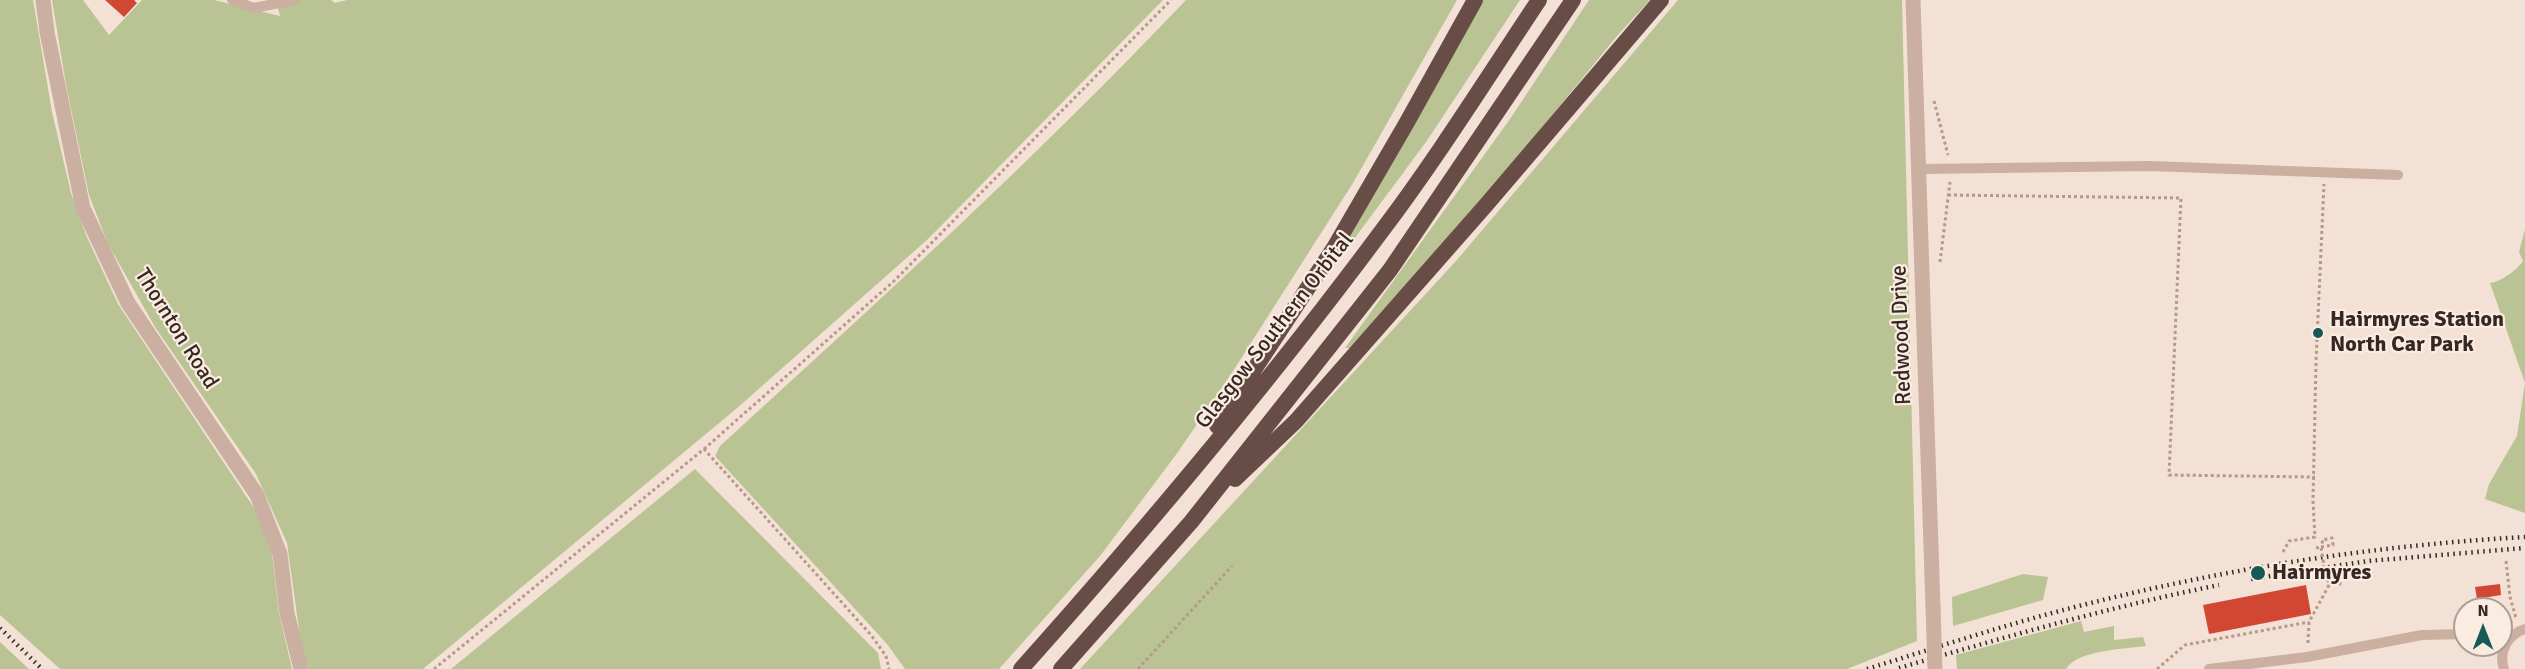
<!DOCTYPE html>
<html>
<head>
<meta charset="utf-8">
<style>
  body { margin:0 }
  #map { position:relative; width:2525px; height:669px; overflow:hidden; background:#f3e1d5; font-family:Signika,sans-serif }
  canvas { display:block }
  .north { position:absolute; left:2453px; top:597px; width:60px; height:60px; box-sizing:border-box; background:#fbece1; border:2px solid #ac9d95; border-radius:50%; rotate:0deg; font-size:16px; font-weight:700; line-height:24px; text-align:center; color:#352724 }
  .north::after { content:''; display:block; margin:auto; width:21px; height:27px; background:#165956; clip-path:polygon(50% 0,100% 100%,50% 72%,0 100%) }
</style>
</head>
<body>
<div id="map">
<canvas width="2525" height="669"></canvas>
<div class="north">N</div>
</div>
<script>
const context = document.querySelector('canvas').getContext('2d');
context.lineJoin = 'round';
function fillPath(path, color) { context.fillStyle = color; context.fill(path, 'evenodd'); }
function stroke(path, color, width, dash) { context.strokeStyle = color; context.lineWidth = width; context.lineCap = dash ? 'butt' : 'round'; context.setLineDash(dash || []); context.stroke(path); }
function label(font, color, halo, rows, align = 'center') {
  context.font = font + ' Signika,sans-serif'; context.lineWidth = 4.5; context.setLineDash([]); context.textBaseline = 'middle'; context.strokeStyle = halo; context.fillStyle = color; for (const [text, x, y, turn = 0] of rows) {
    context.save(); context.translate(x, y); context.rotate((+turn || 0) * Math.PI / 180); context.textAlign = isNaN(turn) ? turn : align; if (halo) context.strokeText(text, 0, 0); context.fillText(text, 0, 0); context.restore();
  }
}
fillPath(new Path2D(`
  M0,0H33L52,112L71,193L86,235L118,304L260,517L271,545L279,613L292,669H60L0,615Z
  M52,0H83L109,35L142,0H214L280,16L276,0H331L335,3L347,0H1163L928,239L736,409L423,669H309L302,651L287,543L256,474L155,327L108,244L89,195L66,85Z
  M1186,0H1457L1353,183L1233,371L1178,452L1100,556L999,669H905L887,644L715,456L720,446C879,301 1038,156 1186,0Z
  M1482,0H1520L1426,142L1320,285L1422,111Z
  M1589,0H1650L1617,36L1536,135L1351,348H1345L1510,119Z
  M1678,0H1902L1917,641L1847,669H1080L1456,261Z
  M2525,229V513L2485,499L2489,484L2517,436L2525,383L2490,283C2502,281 2516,271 2523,261L2519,252Z
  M695,469L878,653L881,669H451Z
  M2023,574L2048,577L2043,600L1953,626L1952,597Z
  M2081,621L2084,632L2114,626V640L2143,637L2146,646C2125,649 2077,650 2066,669H1957L1956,655Z
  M0,642L29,669H0Z`), '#b9c394');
fillPath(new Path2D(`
  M105,0H134L137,3L124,17Z
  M2500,584L2501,595L2477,599L2475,587Z
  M2306,585L2311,614L2209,634L2203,605Z`), '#d24734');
stroke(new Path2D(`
  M1934,101L1948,155
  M1948,195L2181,198L2169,475L2315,477
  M1940,262L1950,182
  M704,449L894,281L1171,0
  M2321,547L2333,545L2332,538L2322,540L2323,546
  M2283,552L2289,541L2315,537L2313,501L2316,362L2324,184
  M2506,561L2510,597L2516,618
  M2326,578L2339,577L2340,584L2329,585
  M2308,643L2309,622L2329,585L2328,580
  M434,669L704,449L871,635L886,656L889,669
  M1138,669L1232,566
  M2157,669L2185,645L2309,622`), '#b7988a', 3, [3, 3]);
stroke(new Path2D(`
  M232,0L254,8L294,0
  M1920,169L2150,166L2398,175
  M2209,669L2307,657L2422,635L2465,634
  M2504,669C2498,652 2508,634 2525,629`), '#cbafa0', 10);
stroke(new Path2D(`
  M43,0L47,32L83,208L128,303L257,495L280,554L287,613L301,669`), '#cbafa0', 15);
stroke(new Path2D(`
  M1913,0L1933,607`), '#cbafa0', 15);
stroke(new Path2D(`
  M1217,426L1334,248L1406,124L1475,0
  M1235,479L1296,421L1486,205L1661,0
  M1021,669C1147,528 1268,384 1381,232C1437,158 1487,78 1539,0
  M1061,669L1191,522L1390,270L1573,0`), '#674d46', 16);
stroke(new Path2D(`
  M2251,579L2368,561L2525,548
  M0,628L42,669
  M1899,668C2005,637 2110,607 2219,585
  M1867,669C1925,651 1983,632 2041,616C2198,573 2362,546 2525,537`), '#352724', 4.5, [1.5, 4.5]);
stroke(new Path2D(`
  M2316,548L2321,547L2326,578L2321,579`), '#b7988a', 3, [3, 3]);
stroke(new Path2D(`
  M1933,607L1935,669`), '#cbafa0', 15);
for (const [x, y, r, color] of [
  [2318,333,6,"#165956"],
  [2258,573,8,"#165956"]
]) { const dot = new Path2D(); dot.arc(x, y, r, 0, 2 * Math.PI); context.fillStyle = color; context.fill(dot); stroke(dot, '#fbece1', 2); }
label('bold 22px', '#352724', '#fbece1', [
  ["Hairmyres Station",2330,320],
  ["North Car Park",2330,345],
  ["Hairmyres",2272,573]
], 'left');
label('22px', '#352724', '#fbece1', [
  ["Thornton Road",176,329,58],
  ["Glasgow Southern Orbital",1275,331,-52],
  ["Redwood Drive",1902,335,-92]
]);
</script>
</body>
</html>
